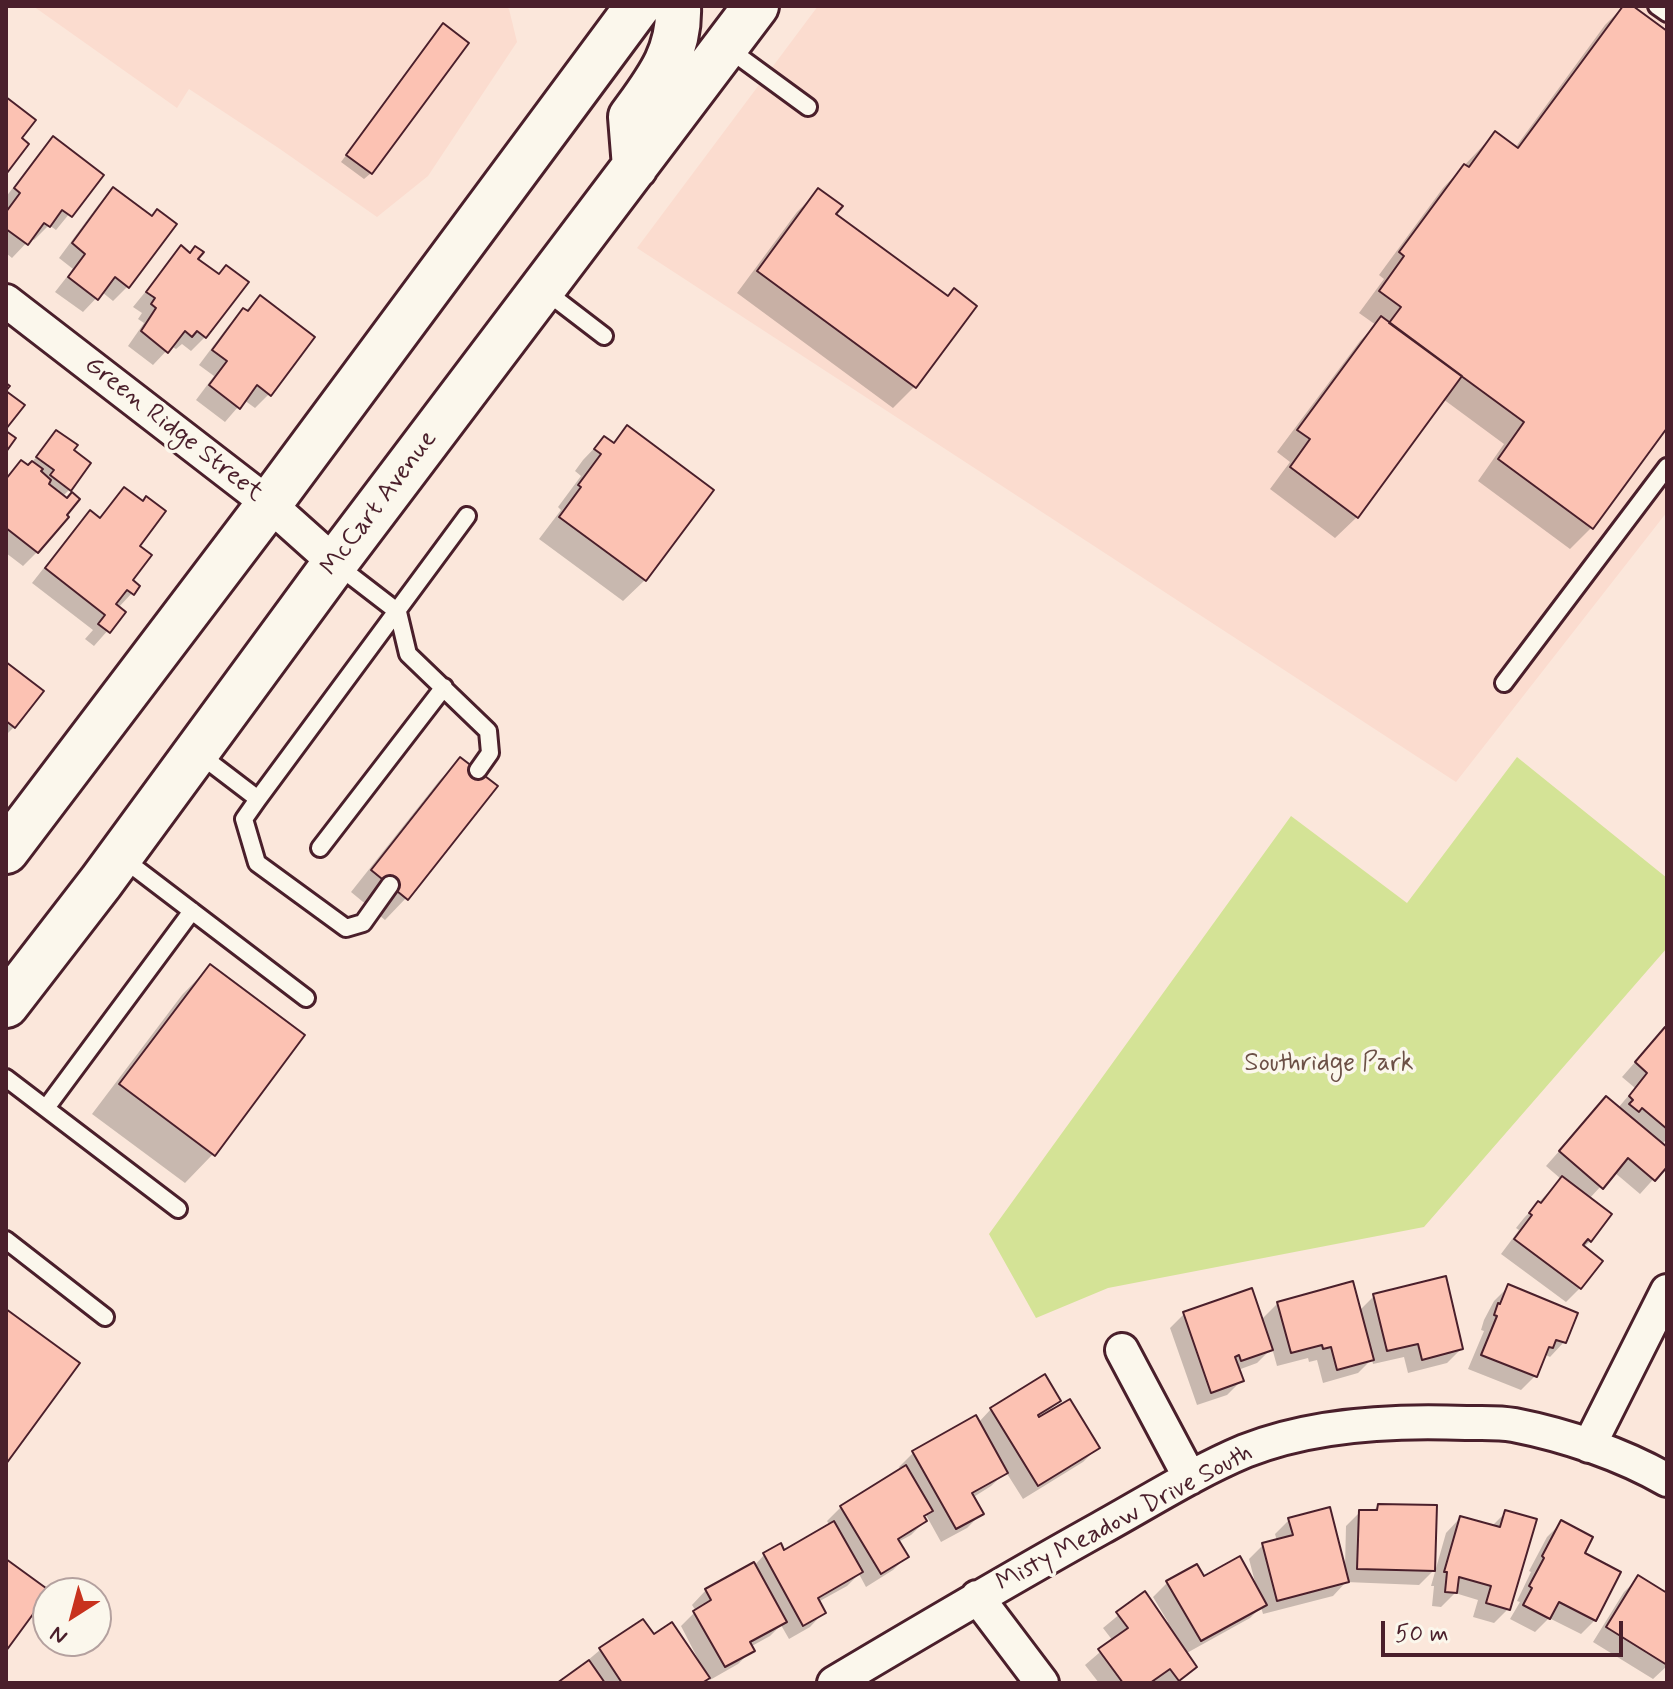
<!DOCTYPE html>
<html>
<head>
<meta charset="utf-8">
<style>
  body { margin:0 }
  #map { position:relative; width:1673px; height:1689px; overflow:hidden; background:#fbe7db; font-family:Mynerve,sans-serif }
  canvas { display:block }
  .frame { position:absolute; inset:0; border:8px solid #4a1f2b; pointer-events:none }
  .north { position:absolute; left:32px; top:1577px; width:80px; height:80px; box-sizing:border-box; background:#fbf7ec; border:2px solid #b4a19f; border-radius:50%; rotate:216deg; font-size:22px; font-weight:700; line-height:32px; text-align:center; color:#4a1f2b }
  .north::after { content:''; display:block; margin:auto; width:28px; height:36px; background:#c8321e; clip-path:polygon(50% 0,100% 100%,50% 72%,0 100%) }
  .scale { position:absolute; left:1381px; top:1621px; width:242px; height:36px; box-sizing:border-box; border:4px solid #4a1f2b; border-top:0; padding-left:10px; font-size:24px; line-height:28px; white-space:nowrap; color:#4a1f2b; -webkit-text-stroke:6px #fbf7ec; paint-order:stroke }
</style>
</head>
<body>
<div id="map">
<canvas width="1673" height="1689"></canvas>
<div class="frame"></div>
<div class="north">N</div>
<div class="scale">50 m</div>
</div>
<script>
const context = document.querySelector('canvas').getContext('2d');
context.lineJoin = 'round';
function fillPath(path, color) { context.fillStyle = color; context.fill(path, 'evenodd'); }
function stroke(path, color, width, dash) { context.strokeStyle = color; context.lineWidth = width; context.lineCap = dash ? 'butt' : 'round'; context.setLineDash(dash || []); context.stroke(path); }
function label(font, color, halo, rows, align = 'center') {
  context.font = font + ' Mynerve,sans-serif'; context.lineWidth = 7; context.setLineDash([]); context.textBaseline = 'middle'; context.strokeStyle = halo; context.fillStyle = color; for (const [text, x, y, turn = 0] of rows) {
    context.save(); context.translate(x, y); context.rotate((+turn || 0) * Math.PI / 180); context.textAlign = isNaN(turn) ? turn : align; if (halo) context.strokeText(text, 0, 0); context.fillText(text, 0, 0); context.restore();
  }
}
fillPath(new Path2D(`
  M33,6H505L509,9L517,42L428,176L377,217L280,149L189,89L177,108Z
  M818,6H1667V512L1456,782L637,248Z`), '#fbdccf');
fillPath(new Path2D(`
  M1517,757L1667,878V948L1424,1227L1108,1288L1036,1318L989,1234L1291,816L1407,903Z`), '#d4e396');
fillPath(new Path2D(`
  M1624,6H1629L1667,34V425L1591,528L1570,549L1478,481L1504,444L1443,399L1357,517L1335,538L1270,489L1290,462L1277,452L1360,341L1376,325L1359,313L1384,279L1379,275L1443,188L1495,133L1515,148L1605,25Z
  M437,33L371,173L364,179L341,162Z
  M6,99L33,120L19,138L27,144L6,170Z
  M53,138L101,175L56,230L49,225L34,240L31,238L12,258L6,253V197L39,153Z
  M113,190L127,287L113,301L102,292L83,312L55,292L73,269L59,258L99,204Z
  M819,190L834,214L915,386L893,408L737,293L797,212Z
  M181,248L196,259L205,337L191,351L182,344L176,349L171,346L153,365L128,346L144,323L138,319L142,313L133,307Z
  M260,298L269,394L255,408L244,400L225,422L196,400L214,376L199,365L229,325Z
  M627,428L711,490L645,580L623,601L539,539L561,510L558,507L581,476L575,471L583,460L604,438L612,444Z
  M57,432L71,451L70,489L62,497L37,552L23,566L6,553V478L21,462L28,467Z
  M124,489L137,546L130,580L132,593L118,608L124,612L94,646L85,639L93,630L32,583L76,527L90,513L98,519Z
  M6,665L14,727L6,735Z
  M460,759L406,898L385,920L351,892L439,781Z
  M210,966L213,1154L185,1183L92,1114L182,995Z
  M1667,1031V1139L1661,1145L1667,1150V1164L1640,1194L1614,1172L1589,1199L1590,1241L1583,1248L1580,1288L1566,1302L1501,1254L1519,1230L1516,1228L1524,1218L1561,1179L1546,1166L1606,1098L1618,1108L1635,1088L1622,1077L1651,1044Z
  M1508,1287L1564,1342L1550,1357L1544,1354L1535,1376L1521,1390L1468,1369L1484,1331L1481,1330L1484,1320L1494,1301Z
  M1374,1296L1461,1349L1447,1363L1408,1373L1404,1357L1373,1364L1372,1359L1358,1373L1323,1383L1317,1360L1309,1362L1308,1358L1277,1366L1272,1348L1257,1363L1238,1370L1241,1381L1227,1395L1197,1405L1170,1328L1184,1314L1261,1320L1278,1303L1359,1311Z
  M1059,1401L1045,1415L1097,1448L1083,1462L1023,1499L1006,1472L991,1486L972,1498L981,1514L967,1528L941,1542L926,1515L923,1518L925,1521L911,1535L898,1542L907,1556L893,1570L866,1587L859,1574L847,1586L818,1602L824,1612L810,1627L789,1639L781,1625L770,1636L750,1647L752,1650L738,1664L710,1680L708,1677L702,1683H561L600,1650L643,1621L653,1637L696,1660L698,1659L681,1626L696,1611L692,1605L706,1590L754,1566L764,1555L784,1552L830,1526L827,1521L841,1507L901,1471L899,1467L913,1453L978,1423L991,1409Z
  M1378,1506L1433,1571L1419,1585L1346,1582L1333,1596L1263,1614L1261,1607L1250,1618L1185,1654L1195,1667L1178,1683H1099L1085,1665L1113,1641L1103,1628L1144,1594L1165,1624L1168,1622L1153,1597L1167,1583L1196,1567L1203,1579L1256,1586L1249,1559L1263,1545L1277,1541L1275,1534L1289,1520L1345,1567L1346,1526L1360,1512H1372Z
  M1505,1513L1508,1609L1494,1623L1473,1617L1478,1600L1455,1593L1441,1607L1432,1606L1434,1586H1431L1446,1533L1460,1518L1491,1527Z
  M1561,1523L1582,1554L1595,1620L1581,1634L1549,1618L1535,1632L1510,1619L1520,1602L1517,1601L1531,1572L1529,1571L1547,1537Z
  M1638,1578L1667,1595V1666L1653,1679L1593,1642L1624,1592Z`), '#0003');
const building = new Path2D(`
  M1623,6H1633L1667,31V428L1593,529L1498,459L1524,422L1389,323L1401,307L1379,291L1404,256L1399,252L1464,164L1469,167L1495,131L1518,148Z
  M443,23L469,43L372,174L346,155Z
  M6,97L36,120L22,138L29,144L7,173Z
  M53,136L104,175L72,217L62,210L50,227L44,223L28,245L6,229V212L20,193L14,188Z
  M113,187L152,216L157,209L177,224L129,288L115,277L98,300L68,277L85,254L72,243Z
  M818,188L843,206L836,214L948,296L954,288L977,306L916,388L757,271Z
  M181,245L190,253L195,246L204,252L198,259L219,274L226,265L249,282L206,338L197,331L192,337L185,331L168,353L141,331L156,308L151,304L155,298L146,292Z
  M260,295L315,337L271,396L257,385L240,409L209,385L227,361L212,350L243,308L248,311Z
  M1381,316L1462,376L1358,518L1290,467L1310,439L1297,430Z
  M6,383L10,386L6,391L25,405L6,429Z
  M627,425L714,490L646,581L559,517L581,487L578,485L601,454L594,449L604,436L614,443Z
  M56,430L78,445L74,450L91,463L71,491L50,475L54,470L36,457Z
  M6,431L16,438L6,452Z
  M21,460L28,465L32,461L43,469L41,471L51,480L49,484L67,498L72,492L80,499L67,515L69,517L38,553L6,528V479Z
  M124,487L143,501L146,496L166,511L140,546L152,555L133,580L140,586L134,595L127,590L116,604L126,612L110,633L98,624L105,615L45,568L90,510L100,518Z
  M6,662L44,691L15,728L6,721Z
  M460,757L498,786L408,900L371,870Z
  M210,964L305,1035L215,1156L119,1084Z
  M1665,1027L1667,1029V1129L1642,1108L1639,1112L1629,1104L1633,1100L1629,1096L1647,1073L1635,1062Z
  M1606,1096L1667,1147V1167L1655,1181L1628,1158L1603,1189L1559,1151Z
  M1562,1176L1612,1214L1591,1242L1588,1239L1583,1245L1603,1261L1581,1289L1514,1239L1532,1215L1529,1213L1538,1201L1541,1203Z
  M1446,1276L1463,1349L1422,1360L1418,1344L1387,1351L1373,1294Z
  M1353,1281L1374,1360L1337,1370L1331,1347L1323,1349L1322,1345L1291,1353L1277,1302Z
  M1508,1284L1578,1313L1566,1343L1556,1340L1553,1348L1549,1347L1537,1377L1481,1355L1497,1316L1494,1315L1498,1303L1500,1304Z
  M1252,1288L1273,1350L1241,1361L1239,1355L1235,1357L1244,1381L1211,1393L1183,1312Z
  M6,1309L80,1363L6,1464Z
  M1045,1374L1061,1401L1038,1415L1039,1417L1070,1399L1100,1448L1038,1486L990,1408Z
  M976,1415L1008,1473L972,1493L984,1514L956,1529L912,1451Z
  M906,1465L933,1511L924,1516L927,1521L898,1539L909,1557L881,1574L840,1506Z
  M1378,1504L1437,1505L1435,1571L1357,1569L1359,1510H1377Z
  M1330,1507L1349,1582L1277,1601L1262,1543L1293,1535L1288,1518Z
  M1505,1510L1537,1519L1510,1610L1486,1603L1491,1586L1459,1577L1457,1593L1445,1592L1447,1572H1444L1460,1516L1500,1527Z
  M1561,1520L1593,1537L1585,1553L1621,1572L1596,1621L1559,1602L1550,1619L1523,1605L1532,1588L1529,1586L1544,1558L1542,1556Z
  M834,1521L863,1572L818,1598L826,1613L803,1626L763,1553L781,1543L784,1550Z
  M1240,1556L1267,1605L1201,1641L1166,1581L1197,1564L1204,1576Z
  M6,1559L50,1591L6,1651Z
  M754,1562L787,1622L750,1642L755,1651L725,1667L693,1611L711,1600L705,1589Z
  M1638,1575L1667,1593V1665L1606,1627Z
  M1145,1591L1197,1667L1179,1681L1170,1669L1150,1683H1123L1098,1649L1128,1628L1116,1612Z
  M643,1619L654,1634L672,1622L710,1678L702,1683H622L599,1648Z
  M589,1660L605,1683H557Z`);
fillPath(building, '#fcc2b3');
stroke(building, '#4a1f2b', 2);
const lane = new Path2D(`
  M1657,6L1667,13
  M726,47L808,107
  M544,290L604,336
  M337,565L398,612L408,654L488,731L490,753L478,770
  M1504,683L1667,467
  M199,754L258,799L467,516
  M258,799L244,819L257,863L346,928L363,923L390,885
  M320,848L444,687
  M121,857L306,998
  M6,1078L178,1209
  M46,1108L192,911
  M6,1240L105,1317`);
const street = new Path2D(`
  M6,301L269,504L335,563
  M1122,1350L1190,1478
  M1589,1446L1667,1291
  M977,1597L1042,1683
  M834,1683C923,1630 1011,1578 1101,1528C1148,1502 1195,1472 1245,1451C1313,1424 1393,1420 1466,1423C1481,1423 1499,1422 1514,1425C1565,1435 1622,1454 1667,1480`);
const secondary = new Path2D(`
  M635,167L631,117C657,81 680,53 678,6
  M6,851L269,504L638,6
  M6,1005L101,882L335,563L756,6`);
stroke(lane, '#4a1f2b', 22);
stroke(street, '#4a1f2b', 38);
stroke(secondary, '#4a1f2b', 50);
stroke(lane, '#fbf7ec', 16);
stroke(street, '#fbf7ec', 32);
stroke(secondary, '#fbf7ec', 44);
label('26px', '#4a1f2b', '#fbf7ec', [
  ["Green Ridge Street",173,430,38],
  ["McCart Avenue",380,504,-53],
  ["Misty Meadow Drive South",1125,1519,-28]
]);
label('26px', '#6c5046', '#fbf7ec', [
  ["Southridge Park",1329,1065]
]);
</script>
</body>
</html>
